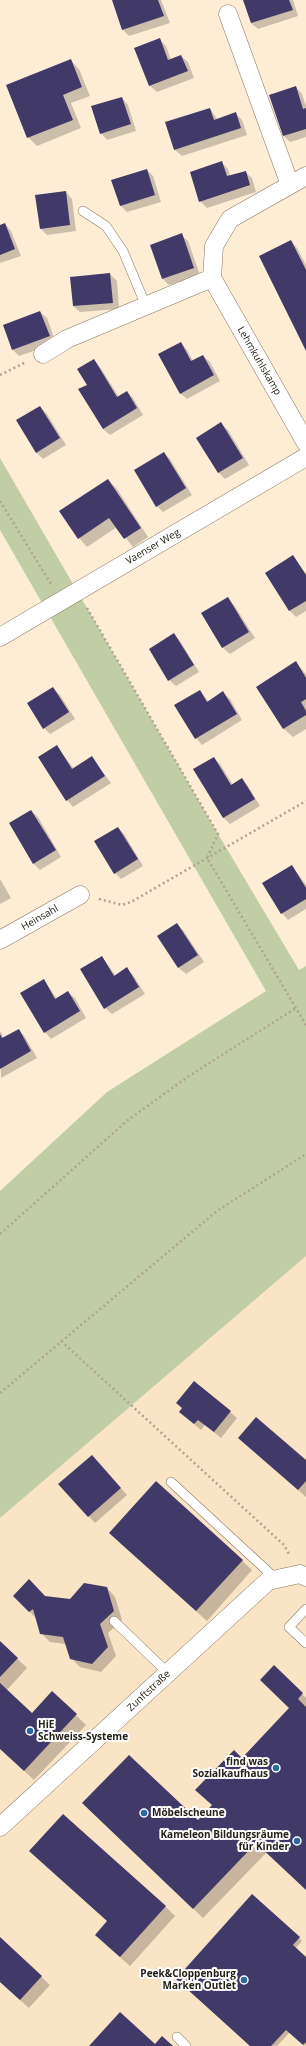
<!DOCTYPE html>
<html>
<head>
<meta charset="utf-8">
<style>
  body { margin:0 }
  canvas { display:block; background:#feedd5 }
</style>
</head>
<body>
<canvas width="306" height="2046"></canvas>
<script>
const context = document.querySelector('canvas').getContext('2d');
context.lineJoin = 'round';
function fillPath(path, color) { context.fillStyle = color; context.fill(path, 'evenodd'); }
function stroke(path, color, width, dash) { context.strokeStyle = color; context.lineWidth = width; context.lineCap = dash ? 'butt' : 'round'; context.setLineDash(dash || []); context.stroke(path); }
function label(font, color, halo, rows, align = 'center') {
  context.font = font + ' "Open Sans",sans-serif'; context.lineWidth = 4; context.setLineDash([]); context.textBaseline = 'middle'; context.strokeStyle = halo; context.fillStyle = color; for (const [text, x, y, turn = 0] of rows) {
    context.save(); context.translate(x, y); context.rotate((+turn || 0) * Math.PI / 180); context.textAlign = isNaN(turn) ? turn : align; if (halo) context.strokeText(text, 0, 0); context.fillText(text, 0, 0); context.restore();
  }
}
fillPath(new Path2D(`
  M306,1256V2046H0V1518Z`), '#f9e4c5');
fillPath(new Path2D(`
  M0,458L218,834L299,970L306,966V1256L0,1518V1191L107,1092L266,991L0,530Z`), '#c1cea5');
fillPath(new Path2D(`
  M113,0H161L170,23L129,36L123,30Z
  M244,0H293L298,16L258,29L251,23Z
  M159,39L166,46L171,60L181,56L188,62L194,78L157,92L150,86L136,48Z
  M70,60L79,69L90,96L71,103L81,128L37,146L28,137Z
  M296,87L302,94L306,106V137L290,142L284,136L271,95Z
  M122,98L128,105L136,131L107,140L101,133Z
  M210,109L218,120L236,114L242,120L247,135L182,156L175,150L166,123Z
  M222,163L228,169L230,176L245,172L252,178L256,192L207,208L200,201Z
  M147,170L153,176L161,202L127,212L121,206L113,181Z
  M66,192L72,199L76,231L47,235L41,229Z
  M5,224L11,231L21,256L0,263V226Z
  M181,235L188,241L200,275L169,285L163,279L151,245Z
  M291,241L297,248L306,265V348Z
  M110,274L117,281L119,309L80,312L73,306Z
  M40,312L47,318L56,343L19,356L13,350L4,326Z
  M181,343L187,350L193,361L203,356L210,362L220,381L187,399L180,393Z
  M94,360L100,367L119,397L127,392L133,398L143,415L110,435L103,429L80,390L88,385Z
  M40,407L47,414L66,445L43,459L37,453L18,421Z
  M221,424L228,430L249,465L225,479L219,473L198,438Z
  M164,453L170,459L192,495L163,512L157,506Z
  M108,480L117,489L148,537L133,547L117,527L87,547L79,538Z
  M293,556L306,574V611L296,617L289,610Z
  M228,599L234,605L255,638L230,654L223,648L203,614Z
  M174,634L180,641L199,672L176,686L169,680Z
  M296,663L306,674V729L293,737L284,729L258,687Z
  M53,688L60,695L75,719L50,734L44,728Z
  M200,691L209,702L223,693L230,699L242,720L202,745L196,738Z
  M57,747L74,769L92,758L111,783L73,807L67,800Z
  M214,758L220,764L233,785L242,779L248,786L260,806L230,824L224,818L195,769Z
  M31,811L38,817L61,857L40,870L33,863Z
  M118,828L124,834L143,866L121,879L115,873Z
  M292,866L306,885V909L288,920L282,913Z
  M0,879L11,898L0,904Z
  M177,924L183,930L204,962L186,974L179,968L158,936Z
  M102,957L116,976L127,969L133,975L145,994L112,1014L105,1008Z
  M44,980L57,999L68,992L75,998L86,1018L51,1039L45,1032Z
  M19,1030L25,1037L37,1058L1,1078L0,1031L4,1038Z
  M230,1412L237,1418L221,1438L205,1425L201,1430L187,1418Z
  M248,1446L306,1462V1497Z
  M98,1462L127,1495L95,1523L60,1485Z
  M156,1482L252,1570L207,1621L120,1543Z
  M107,1588L115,1597L122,1620L108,1633L116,1656L101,1672L80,1667L71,1658L66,1644L50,1642L41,1633L37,1619L14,1596L70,1600Z
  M0,1642L27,1668L6,1691L32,1714L52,1692L86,1725L34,1780L0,1748Z
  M274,1666L306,1698V1889L267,1852L203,1918L94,1813L198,1822L213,1806L242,1759L291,1709Z
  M165,1906L175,1916L130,1966L106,1945Z
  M299,1938L302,1941L295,1949L306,1958V2046L290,2032L277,2046H252L180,1982Z
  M0,1939L50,1985L29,2008L0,1982Z`), '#0003');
fillPath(new Path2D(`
  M112,0H158L164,16L122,30Z
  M243,0H289L293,10L251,23Z
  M160,38L168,60L181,55L188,71L149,86L134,48Z
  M71,59L82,87L63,95L73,120L27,138L6,85Z
  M296,86L303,109L306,108V129L283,136L269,95Z
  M122,97L131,124L100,134L91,106Z
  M210,108L214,120L236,112L241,128L174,150L165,122Z
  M222,161L227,176L246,171L250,185L199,202L190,172Z
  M147,169L155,195L120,206L111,180Z
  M66,191L70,225L40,229L35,195Z
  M5,223L15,249L0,255V225Z
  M182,233L194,268L162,279L150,245Z
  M291,240L306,270V351L259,256Z
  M110,273L113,303L73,306L70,277Z
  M40,311L50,336L12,350L3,325Z
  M181,342L191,361L203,355L214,375L180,394L158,354Z
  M94,359L117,397L127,391L137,408L103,429L78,389L87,385L77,369Z
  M40,406L60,438L36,453L16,420Z
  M221,422L243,458L218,473L196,438Z
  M164,452L186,488L156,507L134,470Z
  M108,479L141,528L124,539L109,518L78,539L59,511Z
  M293,555L306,575V601L289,611L265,573Z
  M228,597L249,632L222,648L201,613Z
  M174,633L194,665L168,681L149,649Z
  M296,661L306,678V699L301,702L306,711V715L283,729L256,687Z
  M53,687L69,712L43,729L27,703Z
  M200,690L207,702L223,691L237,714L195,739L174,705Z
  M57,745L72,769L92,756L105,776L66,801L38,757Z
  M214,757L231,785L242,778L255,799L223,818L193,769Z
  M31,810L56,850L33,864L9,823Z
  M118,827L138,859L114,874L94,841Z
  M292,865L306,888V899L281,914L262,883Z
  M177,923L198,955L178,968L157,936Z
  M102,956L114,976L127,967L139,987L104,1009L80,969Z
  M44,979L55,999L68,991L80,1011L44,1033L20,993Z
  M19,1029L31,1051L0,1069V1034L2,1038Z
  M194,1381L231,1411L214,1432L198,1420L194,1424L179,1412L182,1408L176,1403Z
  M256,1417L306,1460V1481L298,1490L238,1438Z
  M92,1455L121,1488L88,1517L58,1484Z
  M156,1481L243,1560L196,1611L109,1533Z
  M29,1579L45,1596L70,1599L84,1583L107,1587L114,1611L100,1624L108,1647L92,1664L70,1659L63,1637L40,1634L33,1609L29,1612L13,1596Z
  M0,1641L18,1658L0,1677Z
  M274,1665L303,1693L298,1699L306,1707V1890L256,1843L193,1909L82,1803L129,1755L198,1820L212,1805L195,1790L234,1750L242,1758L289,1708L260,1680Z
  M0,1683L32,1713L52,1691L77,1714L24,1771L0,1749Z
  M63,1814L166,1906L120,1957L95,1935L107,1921L29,1851Z
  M252,1894L300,1937L293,1945L306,1957V2042L303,2045L286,2030L271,2046H250L176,1979Z
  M0,1937L42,1976L20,2000L0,1982Z
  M120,2012L155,2044L162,2036L173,2046H89Z`), '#413967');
const lane = new Path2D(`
  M83,211L106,226L123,251L146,306
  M171,1482L276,1579
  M306,1609L289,1627L306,1643
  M114,1621L168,1673
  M177,2037L186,2046`);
const street = new Path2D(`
  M228,14L290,185
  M306,176L230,219L214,246L212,278L306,443
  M43,354L67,339L212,278
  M0,637L306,457
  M0,940L80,895
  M0,1827L268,1581L300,1574L306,1577`);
stroke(lane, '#877862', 10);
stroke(street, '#877862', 19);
stroke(new Path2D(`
  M0,375L26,362
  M0,501L51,584
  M87,608L218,834L207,858L306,1025
  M99,899L122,905L131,902L306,801
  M0,1234L128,1120L189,1076L296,1008
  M61,1341L284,1545L290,1556
  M0,1393L217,1211L306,1154`), '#b0a391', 2.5, [2, 3]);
stroke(lane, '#fff', 9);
stroke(street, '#fff', 18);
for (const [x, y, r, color] of [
  [30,1731,4,"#2c689f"],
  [276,1768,4,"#2c689f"],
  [144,1813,4,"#2c689f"],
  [297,1841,4,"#2c689f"],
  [244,1980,4,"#2c689f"]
]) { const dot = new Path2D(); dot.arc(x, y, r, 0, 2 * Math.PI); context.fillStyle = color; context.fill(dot); stroke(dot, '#fff', 1.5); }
label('10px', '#262118', '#fff', [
  ["Lehmkuhlskamp",259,361,60],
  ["Vaenser Weg",153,547,-30],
  ["Heinsahl",40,918,-30],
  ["Zunftstraße",149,1691,-43]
]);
label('bold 10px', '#262118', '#fff', [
  ["HiE",38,1725,"left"],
  ["Schweiss-Systeme",38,1737,"left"],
  ["find was",268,1762],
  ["Sozialkaufhaus",268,1774],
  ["Möbelscheune",152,1813,"left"],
  ["Kameleon Bildungsräume",289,1835],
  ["für Kinder",289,1847],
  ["Peek&Cloppenburg",236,1974],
  ["Marken Outlet",236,1986]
], 'right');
</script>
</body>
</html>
